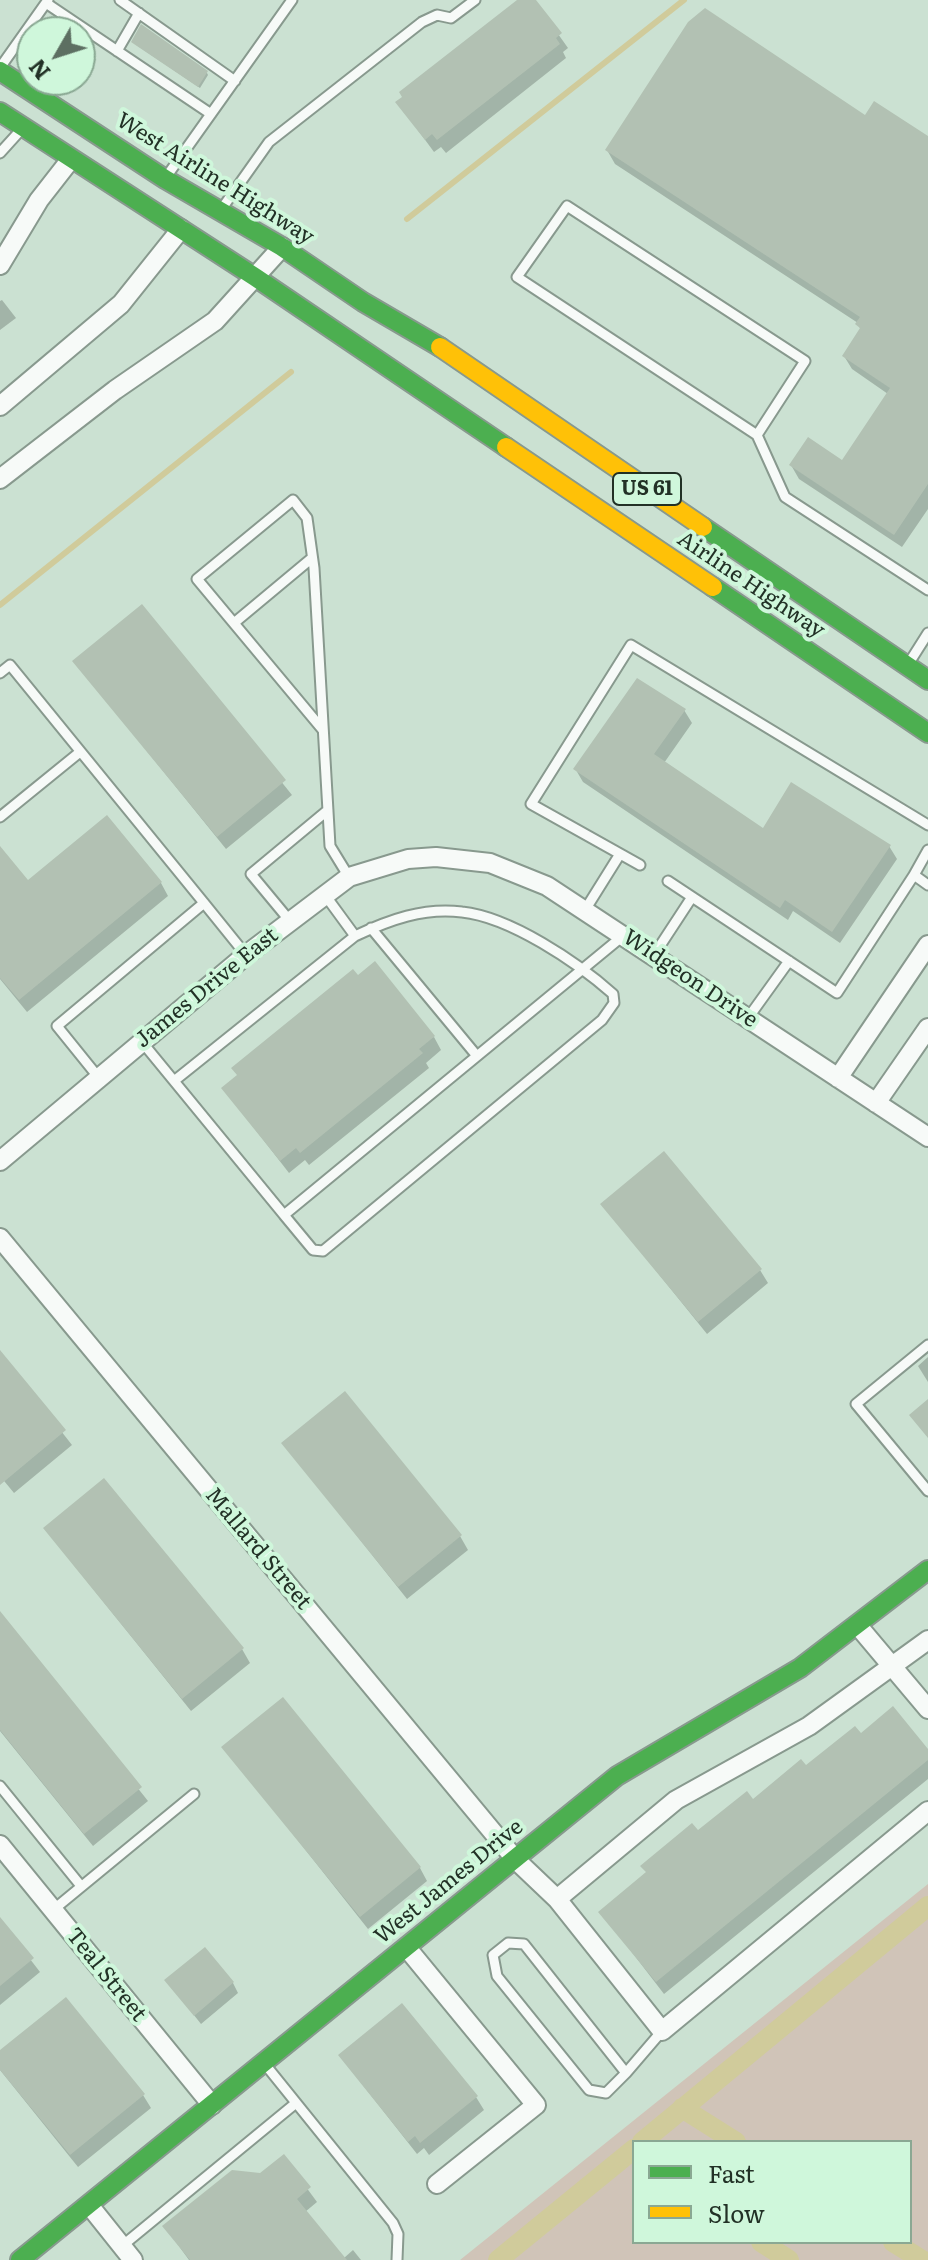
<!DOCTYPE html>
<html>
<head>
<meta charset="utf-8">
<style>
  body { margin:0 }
  #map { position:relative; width:928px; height:2260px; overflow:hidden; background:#cbe1d2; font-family:Literata,serif }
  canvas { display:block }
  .legend { position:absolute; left:632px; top:2140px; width:280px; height:104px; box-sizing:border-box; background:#cff7db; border:2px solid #8aa893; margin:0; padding:10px 14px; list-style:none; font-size:24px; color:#223126 }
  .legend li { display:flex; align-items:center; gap:16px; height:40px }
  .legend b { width:40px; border:2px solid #8aa893 }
  .north { position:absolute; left:16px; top:16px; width:80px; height:80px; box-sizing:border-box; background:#cff7db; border:2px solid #8aa893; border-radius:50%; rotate:231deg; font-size:22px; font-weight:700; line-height:32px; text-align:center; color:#223126 }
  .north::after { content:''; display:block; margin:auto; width:28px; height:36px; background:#5d6f62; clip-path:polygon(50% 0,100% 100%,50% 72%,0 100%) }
</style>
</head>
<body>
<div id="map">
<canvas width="928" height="2260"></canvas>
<ul class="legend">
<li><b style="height:10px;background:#4caf50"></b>Fast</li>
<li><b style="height:10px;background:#ffc107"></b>Slow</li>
</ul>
<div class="north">N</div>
</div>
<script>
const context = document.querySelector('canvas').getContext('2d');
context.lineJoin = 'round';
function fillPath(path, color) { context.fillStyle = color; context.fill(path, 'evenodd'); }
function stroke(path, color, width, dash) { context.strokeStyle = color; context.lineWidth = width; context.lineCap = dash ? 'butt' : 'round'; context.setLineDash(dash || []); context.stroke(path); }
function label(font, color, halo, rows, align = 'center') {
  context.font = font + ' Literata,serif'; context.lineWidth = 8; context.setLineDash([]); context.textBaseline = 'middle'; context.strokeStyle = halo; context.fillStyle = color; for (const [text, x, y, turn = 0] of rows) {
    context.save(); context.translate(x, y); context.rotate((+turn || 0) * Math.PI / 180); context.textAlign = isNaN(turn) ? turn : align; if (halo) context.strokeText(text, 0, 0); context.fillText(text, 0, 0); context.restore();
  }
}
fillPath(new Path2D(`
  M928,1884V2260H460ZM634,2142H910V2242H634Z`), '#d0c4b8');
fillPath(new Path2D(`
  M520,0H534L568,48L563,52L566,58L446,153L441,147L434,152L398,103Z
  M135,44L207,73L208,75L200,88Z
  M866,118L928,139V509L902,547L799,479L791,465L843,463L888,394L852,369L844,356L861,331L858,323L615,164L607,150Z
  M2,300L16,318L0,330V301Z
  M141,607L292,795L226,849L75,662Z
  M684,710L692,723L664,763L763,830L889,846L897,859L840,943L793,911L788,920L583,782L576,770Z
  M0,849L28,883H161L168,896L27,1012L0,979Z
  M434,1037L441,1050L426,1063L429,1068L309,1165L305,1160L289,1173L223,1088Z
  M603,1205L760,1270L768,1283L707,1334Z
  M0,1353L72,1445L14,1493L0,1476Z
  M928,1357V1382L918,1366Z
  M284,1444L460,1536L468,1550L407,1599Z
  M45,1529L242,1649L250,1663L191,1711Z
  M0,1615L148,1801L93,1846L0,1731Z
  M860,1735L928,1752V1779L664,1994L601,1912L698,1833Z
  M224,1747L420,1868L427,1881L368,1929Z
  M0,1920L40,1972L0,2005Z
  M167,1981L233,1983L238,1993L201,2024Z
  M0,2053L143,2095L151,2108L78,2167L0,2070Z
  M340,2056L476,2097L484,2110L429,2155L424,2148L417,2154Z
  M284,2157L317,2202L305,2212L344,2258L353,2250L361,2260H189L165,2227L261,2175Z`), '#0003');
stroke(new Path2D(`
  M407,219L684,0
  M0,605L291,372`), '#d0cb9b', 6);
stroke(new Path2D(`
  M682,2108L736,2142
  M642,2142L928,1906
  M761,2242L789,2260
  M893,2242L922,2260
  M498,2260L634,2149`), '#d0cb9b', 20);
fillPath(new Path2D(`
  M517,0H536L562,33L556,38L560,44L437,140L432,134L425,140L395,102L402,97L399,92Z
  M705,8L865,115L874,101L928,136V484L894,535L789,465L808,437L842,460L890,388L842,356L860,328L855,324L860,317L605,150L688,22Z
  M141,24L208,71L198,87L131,42Z
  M142,604L286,780L217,837L72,661Z
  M637,678L686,709L654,754L763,828L791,782L891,845L832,932L785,900L780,908L573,769Z
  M107,815L162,882L19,1000L0,978V846L28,880Z
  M375,961L435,1036L419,1049L423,1053L300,1153L296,1148L280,1161L221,1088L237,1075L231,1068L353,969L358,975Z
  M664,1151L762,1269L698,1322L600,1204Z
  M0,1350L66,1430L0,1485Z
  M345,1391L462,1535L398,1587L281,1443Z
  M928,1399V1438L909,1415Z
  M104,1478L244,1648L182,1699L43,1528Z
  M0,1611L142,1787L84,1834L0,1730Z
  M283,1697L421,1867L360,1917L221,1747Z
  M893,1706L928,1749V1760L656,1982L598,1912L646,1872L640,1866L692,1823L698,1830L747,1791L753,1799L801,1759L806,1765L855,1726L861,1733Z
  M0,1917L34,1958L0,1986Z
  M205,1947L234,1982L194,2016L164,1980Z
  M66,1997L145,2094L70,2155L0,2070V2050Z
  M402,2003L478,2096L420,2143L415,2136L408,2142L338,2055Z
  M284,2154L311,2187L297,2199L347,2260H190L162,2226L232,2170L260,2173Z`), '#b2c1b3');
const lane = new Path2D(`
  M120,0L235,81
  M46,3L211,114
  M117,51L139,13
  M2,65L48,0
  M0,153L19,132
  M169,173L292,0
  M223,207L269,142L422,22L437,15L451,18L475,0
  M757,435L805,361L567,206L517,277L757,435L785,497L928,590
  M234,623L312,558
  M909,663L928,633
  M0,673L10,665L204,903
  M323,730L197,579L293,500L307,518L314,568L330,846L349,877
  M0,817L80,752
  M928,850L914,875L928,885
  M640,865L531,804L631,645L928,825
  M668,881L837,993L914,875
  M585,910L620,854
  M290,921L251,874L328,810
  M371,928L477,1056
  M654,955L692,897
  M748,1018L789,961
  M142,1042L284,1215L624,935
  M99,1078L57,1026L204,903L246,955
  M174,1081L355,936L325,895
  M284,1215L313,1250L323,1251L602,1020L614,1003L613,994C577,962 510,917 462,912C424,907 389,920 355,936
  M928,1345L856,1404L928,1491
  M0,1786L81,1886
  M53,1910L194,1794
  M264,2063L393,2223L398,2234L397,2260
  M626,2073L606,2093L589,2090L497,1976L493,1955L508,1943L524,1944L626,2073L662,2031
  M122,2246L296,2103`);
const street = new Path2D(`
  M0,265L39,200L71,159
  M0,406L121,304L181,229
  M0,479L115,390L215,321L282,247
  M838,1078L928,945
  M876,1103L928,1028
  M0,1161L246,955L349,877L408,859L436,857L490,863L547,886L928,1137
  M0,1238L516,1860L557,1899
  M859,1627L928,1709
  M928,1640L809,1726L676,1800L557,1899L662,2031L928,1811
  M0,1845L212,2105
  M407,1948L536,2105L437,2184
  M89,2205L133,2260`);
const fast = new Path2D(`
  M0,71L165,179L282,247L363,302L440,347
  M0,112L255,277L506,447
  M703,527L928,680
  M713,587L928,733
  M20,2260L617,1776L800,1668L928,1570`);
const slow = new Path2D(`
  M440,347L703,527
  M506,447L713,587`);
stroke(lane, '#88998e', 13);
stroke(street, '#88998e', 22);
stroke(fast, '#88998e', 22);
stroke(slow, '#88998e', 22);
stroke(lane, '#f7faf8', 9);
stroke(street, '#f7faf8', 18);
stroke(fast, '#4caf50', 18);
stroke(slow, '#ffc107', 18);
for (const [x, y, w] of [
  [647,489,68]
]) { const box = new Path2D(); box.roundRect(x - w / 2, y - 16, w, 32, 6); context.fillStyle = '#cff7db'; context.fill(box); stroke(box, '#223126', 2); }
label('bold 20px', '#223126', null, [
  ["US 61",647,489]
]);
label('22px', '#223126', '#cff7db', [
  ["West Airline Highway",215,179,32],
  ["Airline Highway",751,585,34],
  ["Widgeon Drive",690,979,34],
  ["James Drive East",207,988,-39],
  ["Mallard Street",258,1549,50],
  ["West James Drive",449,1882,-39],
  ["Teal Street",106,1975,51]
]);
</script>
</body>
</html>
